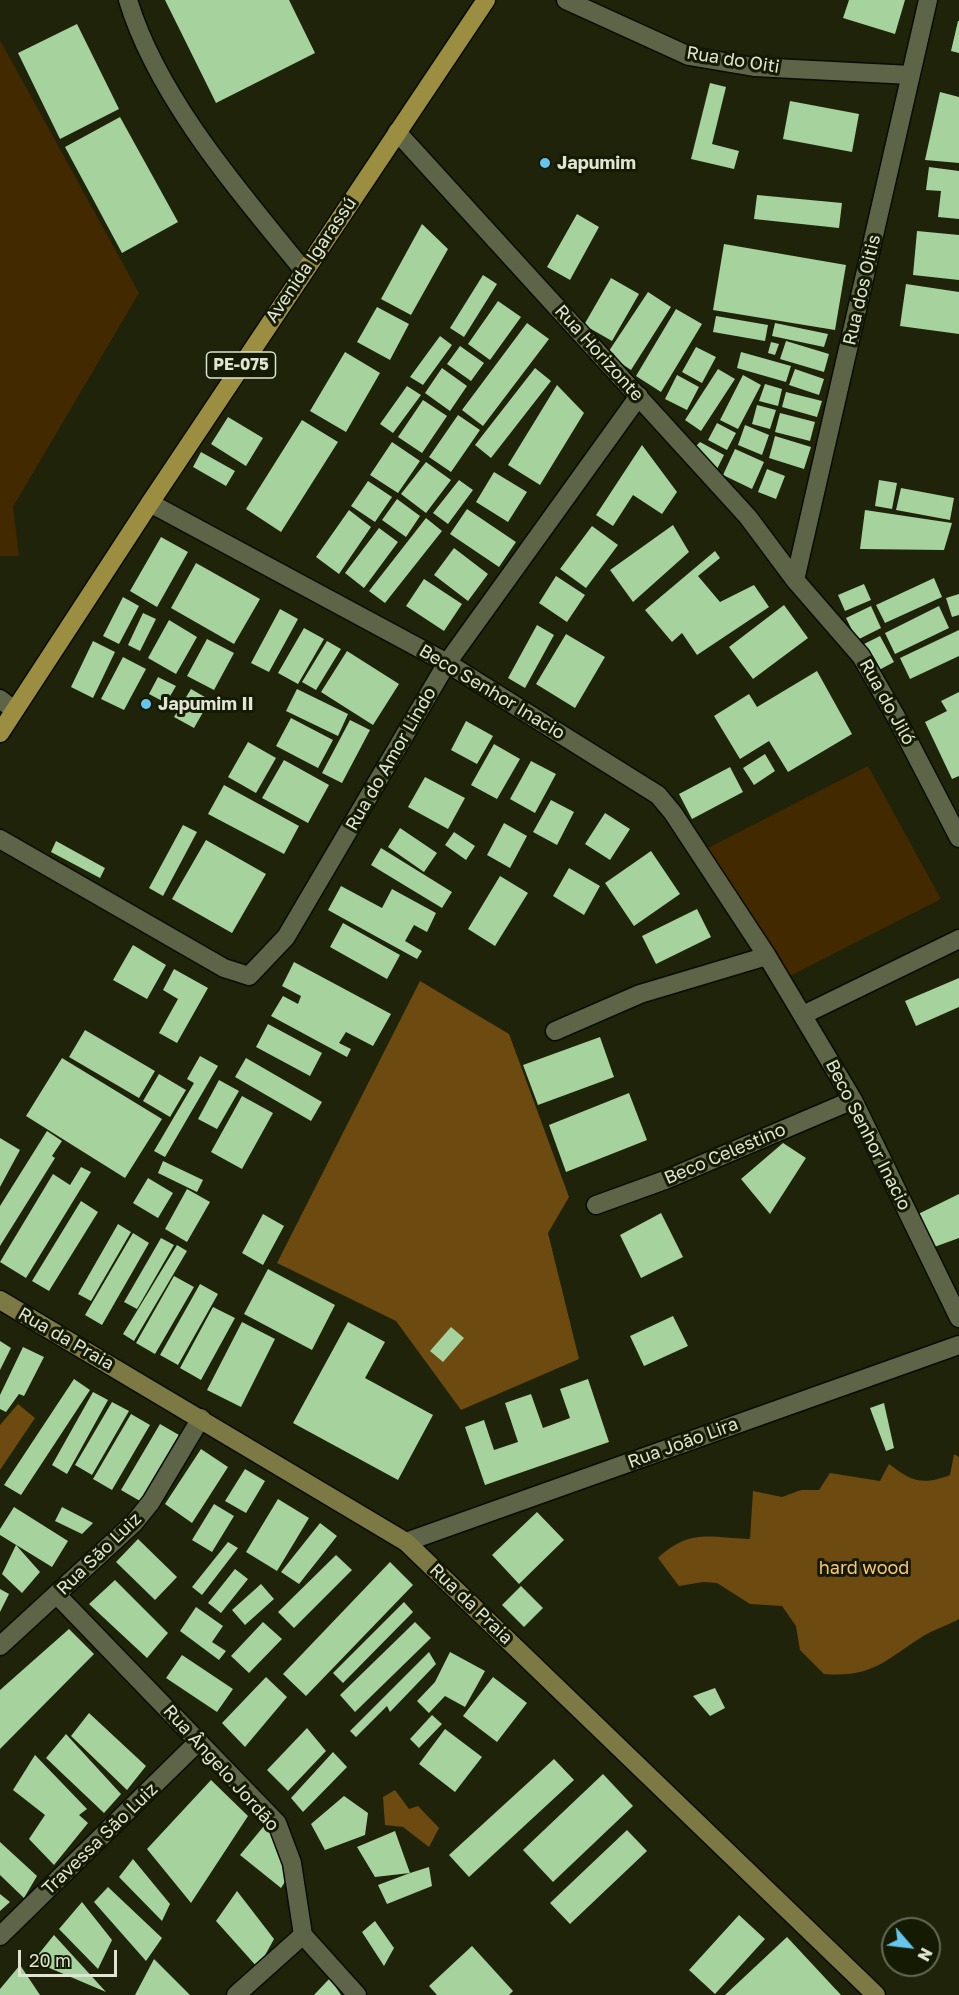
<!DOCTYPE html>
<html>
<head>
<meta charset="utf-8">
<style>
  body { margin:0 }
  #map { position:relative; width:959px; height:1995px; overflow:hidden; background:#1e2309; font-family:"Golos Text",sans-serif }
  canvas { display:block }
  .north { position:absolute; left:881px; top:1917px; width:60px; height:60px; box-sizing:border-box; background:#151a02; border:2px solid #666b56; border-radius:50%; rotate:118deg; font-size:16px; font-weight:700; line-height:24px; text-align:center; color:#e0e4d4 }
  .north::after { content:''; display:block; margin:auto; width:21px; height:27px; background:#65c5ee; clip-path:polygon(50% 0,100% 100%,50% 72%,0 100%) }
  .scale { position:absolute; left:18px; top:1950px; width:99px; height:27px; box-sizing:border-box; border:3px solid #e0e4d4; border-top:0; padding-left:8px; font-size:18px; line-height:21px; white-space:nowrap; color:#e0e4d4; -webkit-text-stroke:4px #151a02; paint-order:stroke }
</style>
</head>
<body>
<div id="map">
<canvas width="959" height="1995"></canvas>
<div class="north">N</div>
<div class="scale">20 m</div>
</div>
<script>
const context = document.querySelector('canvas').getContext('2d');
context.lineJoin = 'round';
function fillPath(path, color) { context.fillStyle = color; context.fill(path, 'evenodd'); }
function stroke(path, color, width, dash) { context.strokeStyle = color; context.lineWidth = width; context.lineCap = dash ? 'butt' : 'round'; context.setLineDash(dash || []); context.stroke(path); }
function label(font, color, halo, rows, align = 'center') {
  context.font = font + ' "Golos Text",sans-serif'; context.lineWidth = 6; context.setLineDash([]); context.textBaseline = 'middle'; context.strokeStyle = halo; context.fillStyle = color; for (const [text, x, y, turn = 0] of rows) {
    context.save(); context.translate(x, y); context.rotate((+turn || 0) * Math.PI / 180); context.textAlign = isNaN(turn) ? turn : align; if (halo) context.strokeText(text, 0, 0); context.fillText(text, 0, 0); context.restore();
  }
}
fillPath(new Path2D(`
  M0,40L139,293L13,507L19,556H0Z
  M868,766L941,899L782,980L708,848Z`), '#422900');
fillPath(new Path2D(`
  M420,981L509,1034L569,1197L548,1233L579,1359L461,1410L396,1321L277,1263Z
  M18,1404L35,1418L0,1470V1425Z
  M954,1454L959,1457V1619C948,1625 936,1629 925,1635C886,1659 874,1678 824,1674L800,1650L796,1626L782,1606L750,1604L717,1583L703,1582L679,1586L658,1558C690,1528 710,1538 750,1539L753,1491L782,1497L801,1490H819L830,1473L880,1481L889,1464C911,1481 922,1486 950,1475Z
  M395,1790L409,1809L418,1806L439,1828L429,1847L403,1827L385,1825L383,1797Z`), '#6d4a0f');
fillPath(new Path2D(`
  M165,0H289L315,53L216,103Z
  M849,0H905L895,34L843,18Z
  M958,21H959V53L951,51Z
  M77,24L119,109L60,139L18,53Z
  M710,83L726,87L712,144L739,151L734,169L691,159Z
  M940,92L959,97V163L925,160Z
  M790,101L859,114L852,152L783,139Z
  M120,117L178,222L122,253L65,147Z
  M929,167L959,171V219L938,217L941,191L926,190Z
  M757,195L842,203L839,228L754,219Z
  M577,214L599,227L570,280L547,267Z
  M422,224L448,249L411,315L381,299Z
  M917,231L959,235V280L913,275Z
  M724,244L846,265L835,330L713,310Z
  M483,275L497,284L464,337L450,328Z
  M611,278L639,294L612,341L584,325Z
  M906,284L959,292V334L900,326Z
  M648,292L671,307L631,370L607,354Z
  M498,301L521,317L490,360L468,344Z
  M377,307L409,324L390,360L357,342Z
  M676,309L702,324L661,392L636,376Z
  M716,316L768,325L765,341L713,332Z
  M527,323L549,339L483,426L462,410Z
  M775,323L828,334L824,347L772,336Z
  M440,336L452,345L423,385L410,377Z
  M786,341L829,354L824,372L780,359Z
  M771,342L779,344L775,355L768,353Z
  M460,346L484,363L471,381L447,364Z
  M696,347L716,357L702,383L682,372Z
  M345,352L380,373L346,432L310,411Z
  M741,352L791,366L786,382L737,368Z
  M442,368L467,386L450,411L425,393Z
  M535,368L551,381L491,458L475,445Z
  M718,369L735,379L701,431L685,420Z
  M795,369L824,379L819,395L789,385Z
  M677,375L699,387L687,410L665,399Z
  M743,375L761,385L738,429L720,420Z
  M765,384L782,389L778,406L759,401Z
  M557,385L584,413L540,485L508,465Z
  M407,386L421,395L393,433L380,424Z
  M786,392L822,401L817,417L782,407Z
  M423,400L447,416L422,453L398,437Z
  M757,405L776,410L770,429L752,424Z
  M780,413L815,422L810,441L775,432Z
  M458,415L480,430L451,472L429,457Z
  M228,417L263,438L246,466L211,444Z
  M302,420L338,442L281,532L246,509Z
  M717,423L736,433L727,450L708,440Z
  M745,425L769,435L762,455L738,445Z
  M775,436L811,447L804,469L769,458Z
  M392,442L420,461L398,493L370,475Z
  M700,442L724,455L716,471L695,447Z
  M642,445L677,492L662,514L633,495L613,526L596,515Z
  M735,449L764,462L752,489L723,475Z
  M201,452L235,471L226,486L193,467Z
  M426,462L451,480L426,513L401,494Z
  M767,469L785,476L776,499L758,492Z
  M494,472L527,492L508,522L476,502Z
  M459,480L473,490L448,524L433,513Z
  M879,480L897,483L892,509L875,506Z
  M368,481L392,497L375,522L351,506Z
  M901,488L954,498L950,520L896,510Z
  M397,499L420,516L406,537L382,520Z
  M467,509L516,542L499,567L450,534Z
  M349,510L371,527L339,574L316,557Z
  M865,510L952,523L944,550L860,549Z
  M426,518L442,531L385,603L369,591Z
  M673,525L689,552L633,602L610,570Z
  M592,526L618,545L586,588L560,569Z
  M379,528L398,542L364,588L345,573Z
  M161,537L188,552L157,607L130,591Z
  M454,548L488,574L468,601L434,575Z
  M715,551L720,558L698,576L720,602L754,585L769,607L697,655L682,633L672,642L645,610Z
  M196,563L260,599L234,644L171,608Z
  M556,576L585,595L567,622L539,603Z
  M934,578L942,597L885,623L876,605Z
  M424,579L462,604L444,631L406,606Z
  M864,584L871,600L845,611L838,595Z
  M959,594V615L952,617L946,598Z
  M123,597L139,606L119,644L103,636Z
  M784,605L808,638L753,679L729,647Z
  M871,606L881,628L857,640L846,618Z
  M939,606L949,628L895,654L885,633Z
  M280,609L298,619L269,672L251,663Z
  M143,613L156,619L140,651L128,645Z
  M169,620L197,637L176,674L148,658Z
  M537,625L554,635L525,688L508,678Z
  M304,628L324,639L298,684L278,673Z
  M959,630V656L910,679L900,658Z
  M566,634L605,657L575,708L536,684Z
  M880,636L894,662L879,670L864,644Z
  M207,639L234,653L214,690L187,676Z
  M93,641L115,652L93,698L71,687Z
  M327,641L341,649L316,690L302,682Z
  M347,651L399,684L373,725L321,692Z
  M123,657L146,669L124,710L101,699Z
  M817,671L852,734L788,772L769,741L740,759L714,716L749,694L757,707Z
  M158,677L176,686L166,703L149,694Z
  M191,689L210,700L194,728L174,717Z
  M297,689L348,714L338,736L286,711Z
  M959,692V776L952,779L925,722L947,711L941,701Z
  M291,718L333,740L318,768L276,746Z
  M350,720L370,730L342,783L322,773Z
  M466,721L493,736L477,764L451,750Z
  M248,742L276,758L256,793L228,777Z
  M494,744L520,759L497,799L471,785Z
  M765,754L775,771L754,785L743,768Z
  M284,760L329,785L308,823L262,798Z
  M531,761L556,774L535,813L510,799Z
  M730,767L743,792L692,819L679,794Z
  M425,777L465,798L448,829L408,807Z
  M224,785L299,826L284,854L208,814Z
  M551,800L574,812L557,845L533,832Z
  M605,813L630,829L610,860L585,844Z
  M504,823L527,836L510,868L487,855Z
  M183,825L197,832L163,896L149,888Z
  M400,828L437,853L424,872L388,847Z
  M454,832L475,846L466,860L445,845Z
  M206,840L266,874L232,933L172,899Z
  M56,841L105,868L100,878L51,852Z
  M381,848L452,892L442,908L371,865Z
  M651,851L680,894L634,926L605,883Z
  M569,868L600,886L584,915L553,896Z
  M500,876L528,893L495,946L468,929Z
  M341,886L382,908L392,889L436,913L427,932L414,925L405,941L422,951L417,959L328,910Z
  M697,909L711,937L656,964L642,936Z
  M343,923L400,955L387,979L330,947Z
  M133,945L166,965L147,999L113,980Z
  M294,962L391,1014L373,1046L346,1032L339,1043L351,1049L347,1057L271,1016L283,996L298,1004L301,996L282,986Z
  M174,969L208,988L177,1043L159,1033L178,999L163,990Z
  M959,978V1007L916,1026L905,1001Z
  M268,1024L322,1053L310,1076L256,1047Z
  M85,1030L155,1071L139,1098L69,1057Z
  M600,1037L614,1077L538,1105L523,1065Z
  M200,1056L218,1066L165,1157L154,1151L194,1083L187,1079Z
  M62,1058L162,1119L125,1178L26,1116Z
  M246,1058L322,1102L311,1121L235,1077Z
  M159,1074L186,1090L170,1117L143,1101Z
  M219,1080L239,1091L217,1129L198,1119Z
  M629,1093L647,1140L566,1172L549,1125Z
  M242,1096L273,1113L242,1169L211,1152Z
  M47,1131L62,1141L52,1156L55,1158L0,1246V1206Z
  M0,1138L20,1150L0,1187Z
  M783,1143L806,1158L770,1214L741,1179Z
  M163,1161L203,1180L197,1192L158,1173Z
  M81,1167L91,1172L26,1278L0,1262L53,1174L70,1185Z
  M148,1178L173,1193L158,1218L133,1203Z
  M187,1189L210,1202L187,1242L165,1229Z
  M959,1194V1238L926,1250L910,1218Z
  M81,1201L98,1212L49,1291L32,1281Z
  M661,1213L683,1257L641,1278L620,1235Z
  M263,1214L284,1226L263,1265L242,1253Z
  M118,1224L131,1232L91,1301L78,1294Z
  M133,1233L149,1243L102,1325L85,1315Z
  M161,1238L174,1245L137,1309L124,1302Z
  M177,1245L187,1251L134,1341L123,1334Z
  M268,1269L335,1305L312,1350L244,1314Z
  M174,1276L194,1287L155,1354L136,1343Z
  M200,1284L218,1294L178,1365L160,1355Z
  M213,1307L235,1318L201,1380L180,1368Z
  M673,1316L688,1346L644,1366L630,1336Z
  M242,1322L275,1339L241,1407L207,1390Z
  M348,1322L385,1342L365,1378L433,1415L398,1480L293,1423Z
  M451,1327L464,1338L443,1362L430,1351Z
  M0,1341L11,1348L0,1370Z
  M23,1347L44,1357L24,1396L19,1394L6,1412L0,1409V1395Z
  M74,1379L90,1390L21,1495L4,1485Z
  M588,1379L609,1442L485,1485L465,1427L484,1420L494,1450L518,1442L505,1403L531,1394L543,1428L570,1418L560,1389Z
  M93,1392L108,1400L67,1474L52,1465Z
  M112,1402L129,1411L92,1475L75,1465Z
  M884,1403L894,1448L886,1451L870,1408Z
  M131,1414L150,1425L112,1490L93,1479Z
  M160,1424L179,1435L140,1501L121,1490Z
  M201,1449L228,1467L192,1523L165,1504Z
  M245,1469L265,1481L246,1513L225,1501Z
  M278,1499L309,1518L277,1571L246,1552Z
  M214,1504L234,1516L212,1552L192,1540Z
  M14,1507L68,1541L52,1567L0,1535V1529Z
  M62,1507L93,1523L82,1534L55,1521Z
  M537,1512L564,1540L519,1584L492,1555Z
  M320,1523L337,1536L299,1584L281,1572Z
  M138,1539L177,1577L155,1600L116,1562Z
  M228,1542L238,1548L202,1595L192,1587Z
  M16,1545L40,1572L22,1593L2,1574Z
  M336,1555L352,1570L294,1628L278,1612Z
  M390,1562L413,1585L306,1696L283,1674Z
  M235,1569L248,1579L221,1613L208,1603Z
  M115,1580L168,1633L147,1658L89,1604Z
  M261,1584L274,1599L245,1625L232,1610Z
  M521,1586L543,1608L524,1627L502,1605Z
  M0,1589L9,1594L0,1612Z
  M404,1602L413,1612L343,1683L333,1673Z
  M196,1607L223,1626L212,1642L226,1651L219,1660L180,1631Z
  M263,1622L282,1639L249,1673L231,1656Z
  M415,1622L431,1638L355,1712L340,1695Z
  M69,1629L94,1654L0,1749V1690Z
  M429,1652L436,1664L390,1712L387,1706L356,1737L350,1731Z
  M450,1652L485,1671L465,1707L445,1696L429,1713L417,1701L435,1682Z
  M182,1655L233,1689L217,1712L166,1678Z
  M266,1677L287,1697L245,1747L222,1723Z
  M493,1677L527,1703L497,1742L463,1716Z
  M715,1688L725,1708L710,1716L693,1696Z
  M89,1713L146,1766L127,1790L71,1736Z
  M432,1715L442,1724L419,1748L410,1739Z
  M307,1728L326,1751L288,1791L267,1770Z
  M445,1729L482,1757L455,1792L419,1764Z
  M66,1734L121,1794L104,1813L46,1758Z
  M333,1752L347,1767L303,1812L291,1798Z
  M35,1755L87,1809L79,1815L88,1823L54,1865L29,1839L45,1815L13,1790Z
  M554,1759L574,1780L469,1877L449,1855Z
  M603,1774L633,1806L553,1882L523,1850Z
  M211,1780L248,1816L191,1903L147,1849Z
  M344,1796L368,1813L365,1835L325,1850L311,1824Z
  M268,1821L288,1877L281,1888L240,1855Z
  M627,1830L647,1851L570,1924L550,1903Z
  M395,1831L410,1873L429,1867L432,1886L387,1904L378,1885L410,1873L375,1877L357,1847Z
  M0,1842L37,1876L24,1898L0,1875Z
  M133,1859L170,1904L162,1921L119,1877Z
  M108,1887L162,1938L146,1961L94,1902Z
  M237,1891L274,1939L258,1968L216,1921Z
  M0,1894L10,1902L0,1911Z
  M82,1902L112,1940L98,1969L59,1929Z
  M739,1915L765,1939L715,1994L689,1970Z
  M375,1921L394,1948L384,1966L362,1932Z
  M54,1935L106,1992L33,1961Z
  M787,1937L841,1995H725Z
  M472,1946L513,1991L509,1995H437L429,1986Z
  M154,1959L190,1995H135Z
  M20,1965L40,1995H0V1989Z
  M330,1978L341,1995H314Z`), '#a6d29d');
const street = new Path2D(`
  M128,0C158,99 240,192 304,271
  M566,0L689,56L754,67L911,75
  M397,132L748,517L795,580L861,656L895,715L959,838
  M150,503L447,663L658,795L673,813L767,956L853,1100L959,1318
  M795,580L928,0
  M0,699L14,710
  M0,839L224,968L249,976L286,937L447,663L639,396
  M803,1015L959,939
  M555,1031L640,994L767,956
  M596,1205L665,1180L853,1100
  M406,1542L959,1345
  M57,1595L277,1823L292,1863L303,1935L357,1995
  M0,1646L134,1523L151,1502L201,1418
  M0,1936L199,1741
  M236,1995L303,1935`);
const secondary = new Path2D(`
  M0,1300L406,1542L876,1995`);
const primary = new Path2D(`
  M0,733L150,503L486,0`);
stroke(street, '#090c00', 21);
stroke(secondary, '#090c00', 21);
stroke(primary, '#090c00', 21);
stroke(street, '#5e6448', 18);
stroke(secondary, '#7c7944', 18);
stroke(primary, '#9b8e40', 18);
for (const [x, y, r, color] of [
  [545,163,6,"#65c5ee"],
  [146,704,6,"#65c5ee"]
]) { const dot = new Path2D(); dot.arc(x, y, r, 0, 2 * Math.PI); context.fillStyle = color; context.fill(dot); stroke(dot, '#151a02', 2); }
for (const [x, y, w] of [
  [241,365,69]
]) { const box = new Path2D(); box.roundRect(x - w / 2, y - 13, w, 26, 4.5); context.fillStyle = '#151a02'; context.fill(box); stroke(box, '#e0e4d4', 1.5); }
label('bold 16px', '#e0e4d4', null, [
  ["PE-075",241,365]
]);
label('18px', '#e0e4d4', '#151a02', [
  ["Rua do Oiti",733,60,9],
  ["Avenida Igarassú",311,260,-56],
  ["Rua dos Oitis",862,290,-77],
  ["Rua Horizonte",599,353,48],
  ["Beco Senhor Inacio",492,692,31],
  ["Rua do Jiló",887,702,61],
  ["Rua do Amor Lindo",391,759,-60],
  ["Beco Senhor Inacio",868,1135,63],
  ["Beco Celestino",725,1154,-23],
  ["Rua da Praia",66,1339,30],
  ["Rua João Lira",683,1443,-20],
  ["Rua São Luiz",99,1554,-44],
  ["Rua da Praia",471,1604,44],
  ["Rua Ângelo Jordão",221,1768,48],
  ["Travessa São Luiz",100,1839,-44]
]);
label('bold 18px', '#e0e4d4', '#151a02', [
  ["Japumim",557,163],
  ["Japumim II",158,704]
], 'left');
label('18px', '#fcc476', '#151a02', [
  ["hard wood",864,1568]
]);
</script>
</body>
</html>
